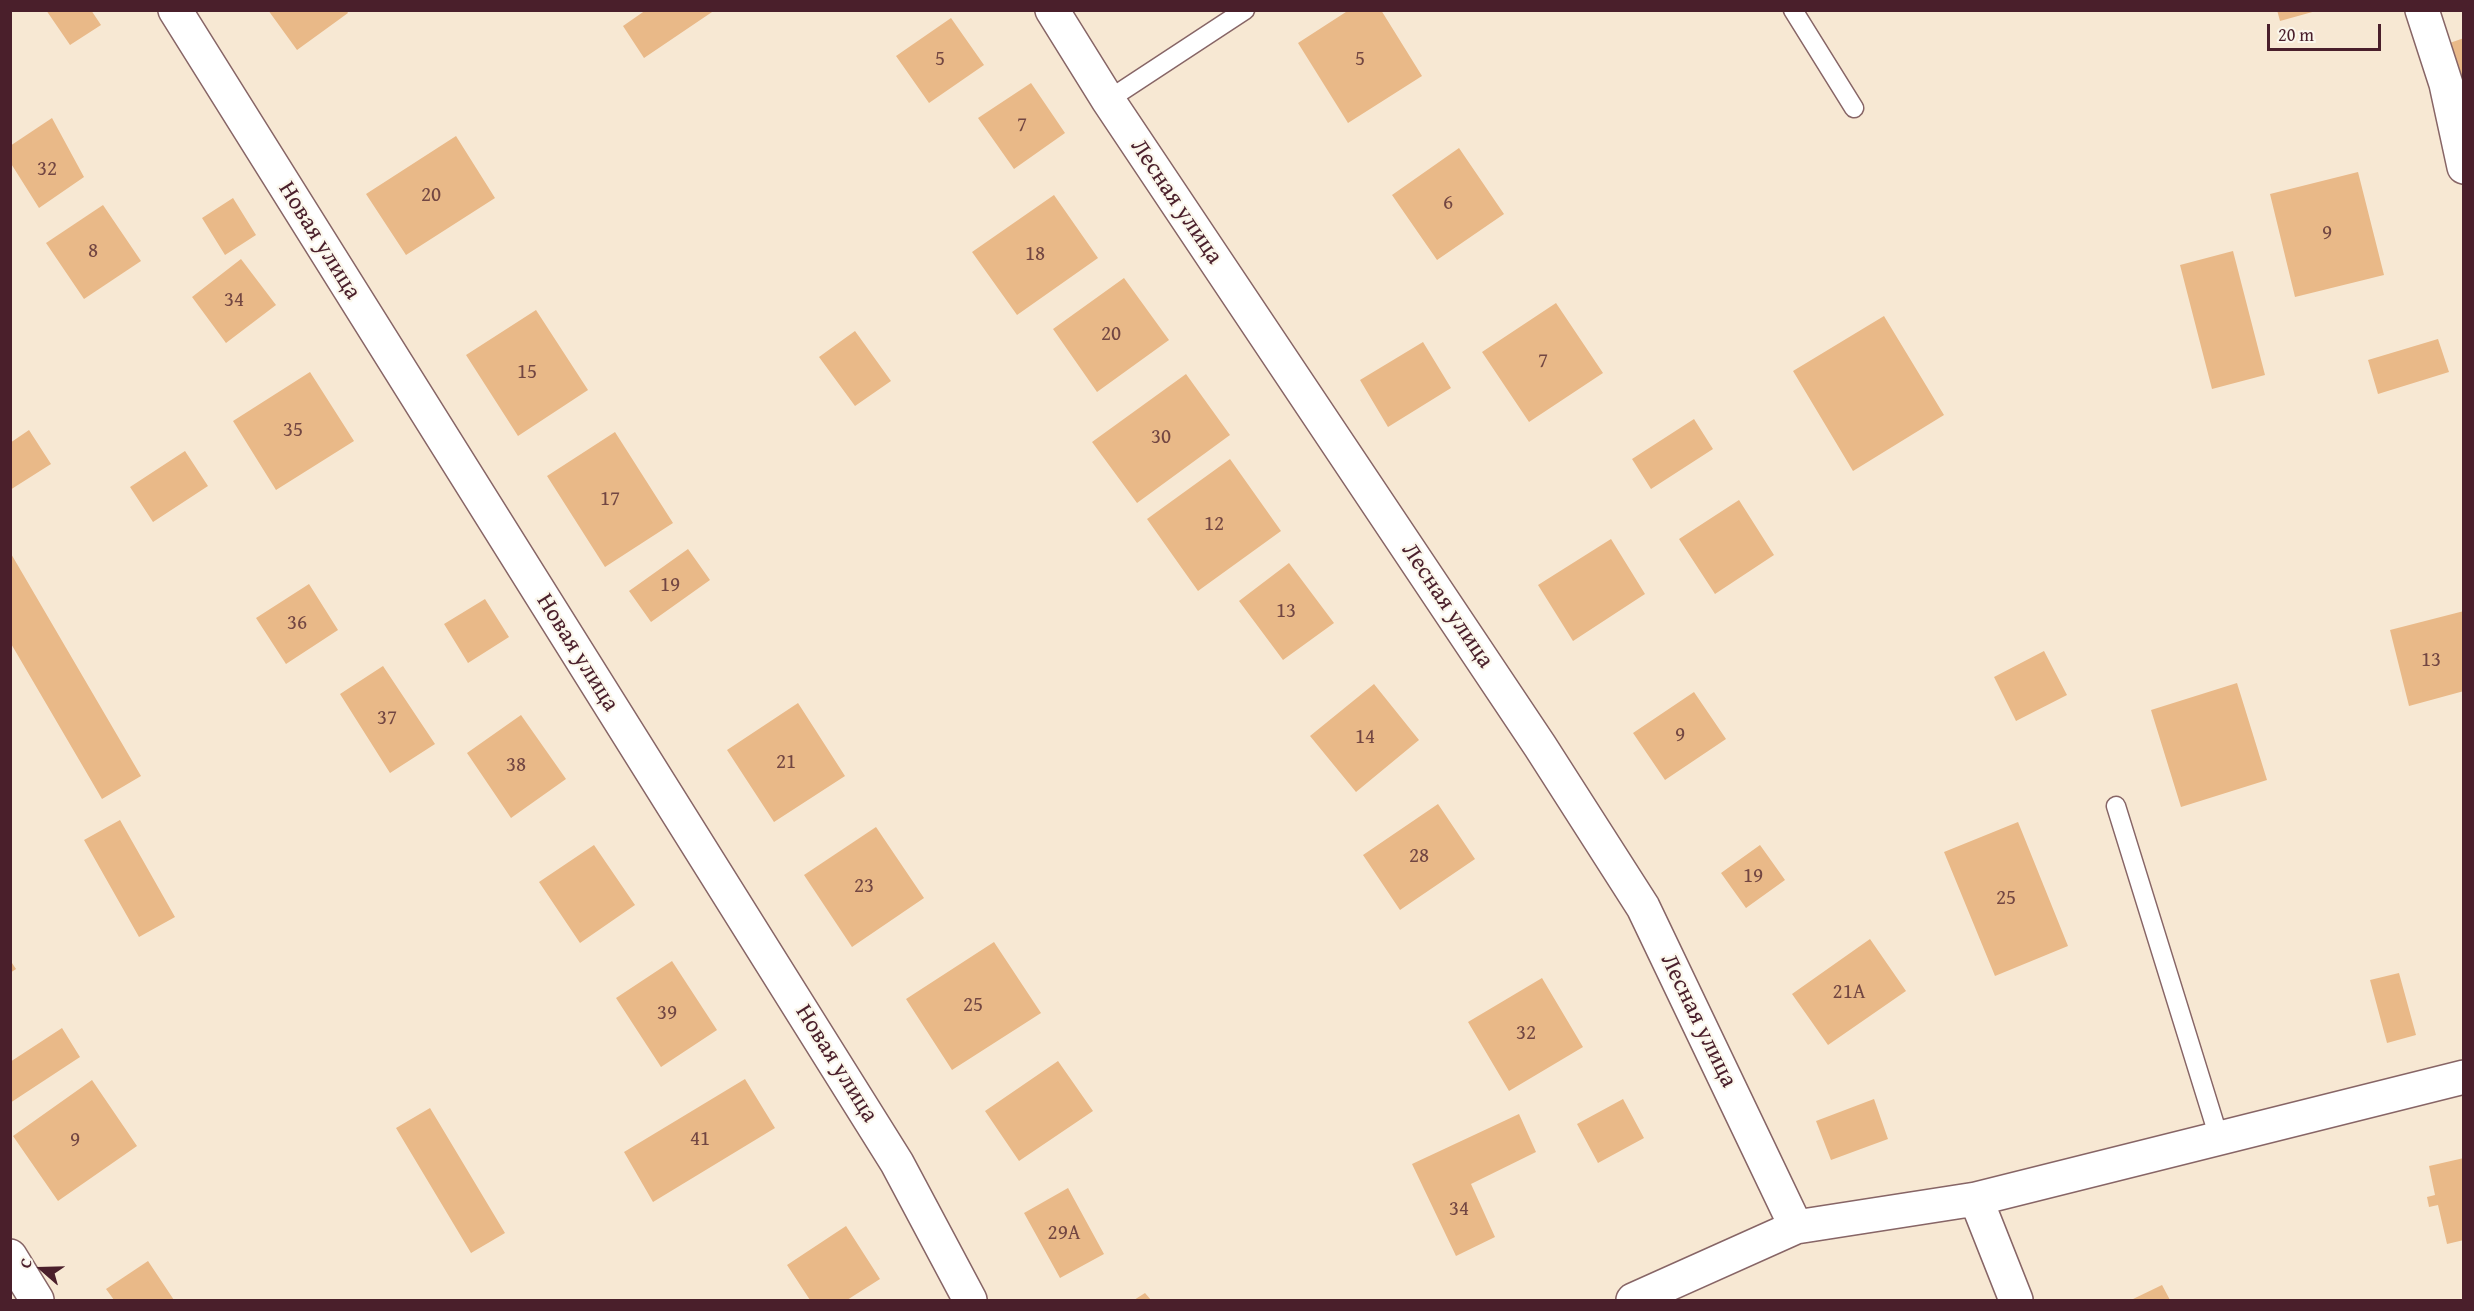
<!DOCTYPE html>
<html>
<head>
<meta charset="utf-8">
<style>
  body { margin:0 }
  #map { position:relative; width:2474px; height:1311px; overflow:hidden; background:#f7e8d3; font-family:"Gentium Book Plus",serif }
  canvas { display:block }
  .frame { position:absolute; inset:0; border:12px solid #4a1f2b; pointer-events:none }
  .north { position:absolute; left:12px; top:1239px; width:60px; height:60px; -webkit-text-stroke:4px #fbf7ec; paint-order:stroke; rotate:290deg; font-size:16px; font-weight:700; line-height:24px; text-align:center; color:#4a1f2b }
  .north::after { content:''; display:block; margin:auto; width:21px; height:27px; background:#4a1f2b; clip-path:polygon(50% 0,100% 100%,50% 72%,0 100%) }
  .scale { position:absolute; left:2267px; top:24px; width:114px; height:27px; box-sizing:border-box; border:3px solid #4a1f2b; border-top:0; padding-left:8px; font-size:18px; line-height:21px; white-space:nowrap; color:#4a1f2b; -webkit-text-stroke:4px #fbf7ec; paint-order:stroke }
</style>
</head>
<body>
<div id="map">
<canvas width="2474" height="1311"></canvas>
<div class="frame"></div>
<div class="north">С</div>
<div class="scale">20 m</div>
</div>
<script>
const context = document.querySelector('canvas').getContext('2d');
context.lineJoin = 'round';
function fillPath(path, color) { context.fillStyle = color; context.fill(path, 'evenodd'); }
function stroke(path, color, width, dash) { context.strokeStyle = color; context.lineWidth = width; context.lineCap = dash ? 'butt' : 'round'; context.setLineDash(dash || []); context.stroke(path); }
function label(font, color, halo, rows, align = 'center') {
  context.font = font + ' "Gentium Book Plus",serif'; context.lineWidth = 4.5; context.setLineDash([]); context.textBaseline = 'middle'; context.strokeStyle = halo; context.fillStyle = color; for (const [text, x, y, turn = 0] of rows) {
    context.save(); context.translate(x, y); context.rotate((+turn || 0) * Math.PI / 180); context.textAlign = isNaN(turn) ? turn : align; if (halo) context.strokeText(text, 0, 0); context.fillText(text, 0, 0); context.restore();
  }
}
fillPath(new Path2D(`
  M46,10H91L101,25L70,45Z
  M268,10H346L348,13L297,50Z
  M646,10H715L644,58L623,26Z
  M1349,10H1381L1422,76L1348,123L1298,43Z
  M2277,10H2316V11L2280,21Z
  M951,18L984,65L929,103L896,56Z
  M2464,38V78L2456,81L2444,45Z
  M1031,83L1065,133L1014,169L978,118Z
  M52,118L84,177L39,208L10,162V146Z
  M456,136L495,198L406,255L366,194Z
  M1459,148L1504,214L1437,260L1392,195Z
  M2358,172L2384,275L2295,297L2270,194Z
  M1054,195L1098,258L1017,315L972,252Z
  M233,198L256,235L225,255L202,218Z
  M103,205L141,261L84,299L46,243Z
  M2233,251L2265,375L2212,389L2180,265Z
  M241,259L276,305L226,343L192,297Z
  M1124,278L1169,340L1097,392L1053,329Z
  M1556,303L1603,373L1529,422L1482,352Z
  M536,310L588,390L518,436L466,355Z
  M1884,316L1944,415L1853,471L1793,371Z
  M855,331L891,381L855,406L819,357Z
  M2438,339L2449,372L2378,394L2368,360Z
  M1423,342L1451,388L1388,427L1360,380Z
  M310,372L354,441L276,490L233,421Z
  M1186,374L1230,435L1137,503L1092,442Z
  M1694,419L1713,449L1651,489L1632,459Z
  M29,430L51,464L10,490V443Z
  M615,432L673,523L605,567L547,476Z
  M185,451L208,486L153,522L130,487Z
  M1230,459L1281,531L1198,591L1147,519Z
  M1739,500L1774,555L1715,594L1679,539Z
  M1611,539L1645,594L1573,641L1538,585Z
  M688,549L710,580L651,622L629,591Z
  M10,552L141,776L102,799L10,642Z
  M1289,563L1334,623L1283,660L1239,601Z
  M309,584L338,630L286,664L256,618Z
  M485,599L509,637L468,663L444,624Z
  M2464,611V691L2409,706L2390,630Z
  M2044,651L2067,695L2016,721L1994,677Z
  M383,666L435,744L390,773L340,694Z
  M2237,683L2267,780L2181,807L2151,710Z
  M1374,684L1419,740L1356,792L1310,736Z
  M1694,692L1726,739L1665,780L1633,733Z
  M798,703L845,776L774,822L727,750Z
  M521,715L566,779L511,818L467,753Z
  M1438,804L1475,859L1400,910L1363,855Z
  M120,820L175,917L139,937L84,840Z
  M2018,822L2068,946L1995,976L1944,852Z
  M876,827L924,898L852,947L804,875Z
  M594,845L635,905L580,943L539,882Z
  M1760,845L1785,880L1746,908L1721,873Z
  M1870,939L1906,991L1828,1045L1792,994Z
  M994,942L1041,1013L952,1070L906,999Z
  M10,960L16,969L10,973Z
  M672,961L717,1030L661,1067L616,998Z
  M2399,973L2416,1035L2387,1043L2370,980Z
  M1542,978L1583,1047L1509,1091L1468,1022Z
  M62,1028L80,1057L10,1103V1062Z
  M1058,1061L1093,1111L1019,1161L985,1111Z
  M745,1079L775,1128L653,1202L624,1152Z
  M92,1080L137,1146L58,1201L13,1136Z
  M1623,1099L1644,1138L1598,1163L1577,1124Z
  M1874,1099L1888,1139L1831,1160L1816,1121Z
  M430,1108L505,1233L471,1253L396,1128Z
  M1519,1114L1536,1152L1471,1184L1495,1237L1456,1256L1412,1164Z
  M2464,1158V1240L2447,1244L2438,1205L2429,1207L2427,1197L2435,1195L2429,1166Z
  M1068,1188L1104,1254L1060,1278L1024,1213Z
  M846,1226L880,1279L847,1300H810L787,1265Z
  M148,1261L174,1300H114L106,1289Z
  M2162,1285L2170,1300H2131Z
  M1145,1293L1151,1300H1134Z`), '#e9b988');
const lane = new Path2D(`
  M1793,10L1854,108
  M1108,100L1245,10
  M2116,806L2219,1138`);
const street = new Path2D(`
  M175,10L897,1163L970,1300
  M1052,10L1108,100L1540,746L1643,907L1796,1227
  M2422,10L2446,84L2464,167
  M1976,1199L2016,1300
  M10,1256L37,1300
  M1633,1300L1796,1227L1976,1199L2464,1077`);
stroke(lane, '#876566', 21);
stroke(street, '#876566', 36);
stroke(lane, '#fff', 18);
stroke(street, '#fff', 33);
label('21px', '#724642', null, [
  ["5",940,60],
  ["5",1360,60],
  ["7",1022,126],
  ["32",47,170],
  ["20",431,196],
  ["6",1448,204],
  ["9",2327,234],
  ["8",93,252],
  ["18",1035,255],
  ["34",234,301],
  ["20",1111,335],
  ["7",1543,362],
  ["15",527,373],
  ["35",293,431],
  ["30",1161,438],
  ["17",610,500],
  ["12",1214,525],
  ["19",670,586],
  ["13",1286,612],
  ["36",297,624],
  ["13",2431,661],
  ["37",387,719],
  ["9",1680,736],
  ["14",1365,738],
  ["21",786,763],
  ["38",516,766],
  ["28",1419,857],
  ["19",1753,877],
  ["23",864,887],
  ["25",2006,899],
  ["21А",1849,993],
  ["25",973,1006],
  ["39",667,1014],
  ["32",1526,1034],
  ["41",700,1140],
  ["9",75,1141],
  ["34",1459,1210],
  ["29А",1064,1234]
]);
label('24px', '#4a1f2b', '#fbf7ec', [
  ["Лесная улица",1176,202,56],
  ["Новая улица",319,241,58],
  ["Лесная улица",1447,606,56],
  ["Новая улица",577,653,58],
  ["Лесная улица",1698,1021,64],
  ["Новая улица",836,1064,58]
]);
</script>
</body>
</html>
